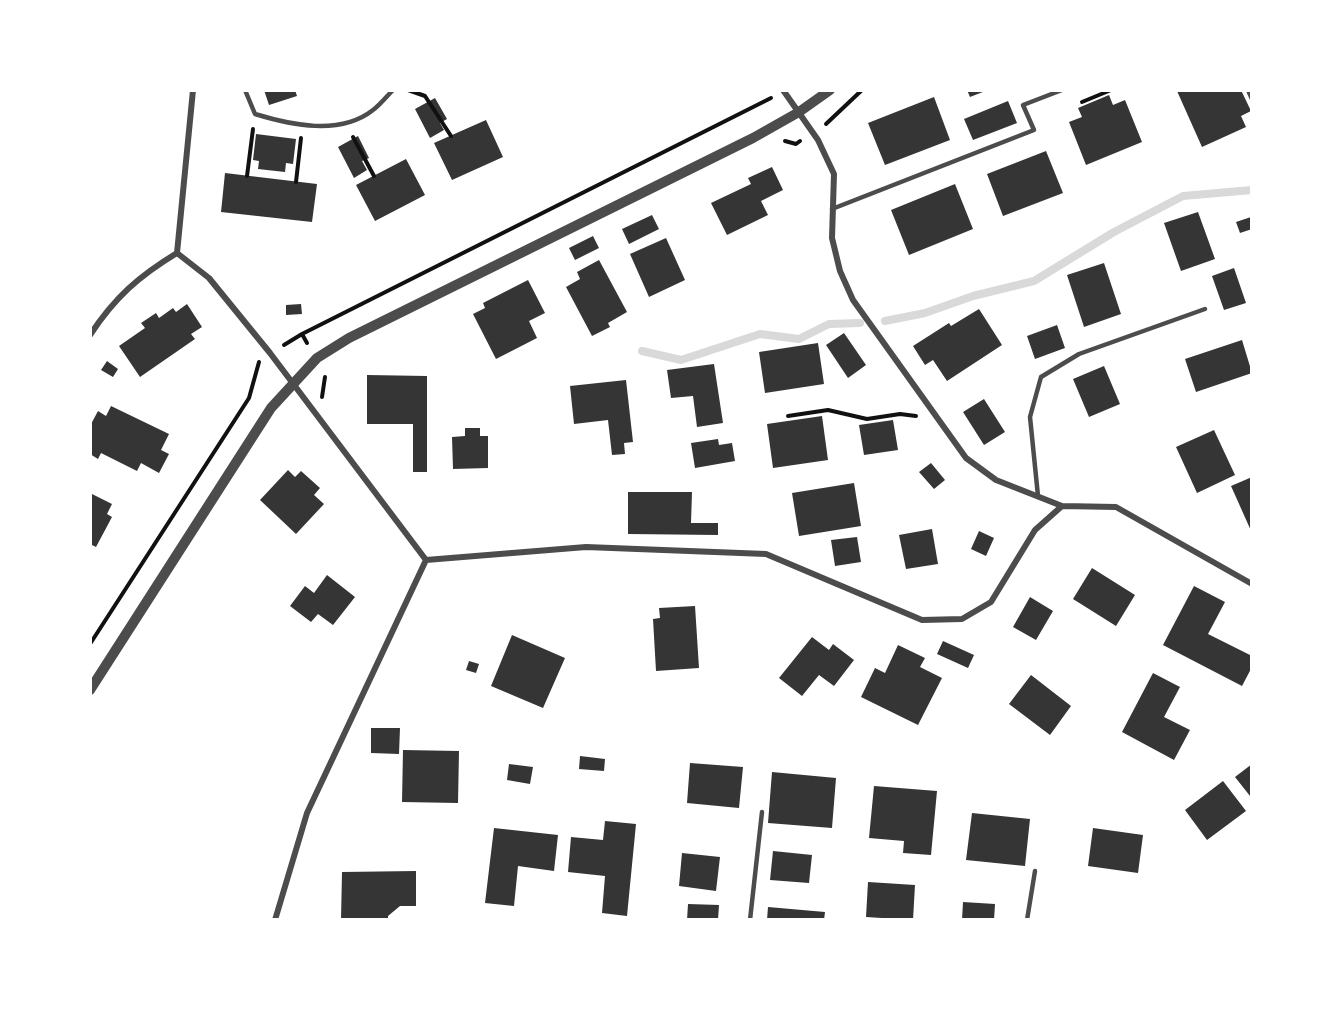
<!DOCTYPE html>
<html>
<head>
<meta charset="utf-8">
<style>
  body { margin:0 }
  #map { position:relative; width:1342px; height:1010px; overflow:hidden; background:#fff; font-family:Barlow,sans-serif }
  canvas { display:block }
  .frame { position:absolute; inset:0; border:92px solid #fff; pointer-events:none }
</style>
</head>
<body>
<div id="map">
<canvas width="1342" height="1010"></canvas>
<div class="frame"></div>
</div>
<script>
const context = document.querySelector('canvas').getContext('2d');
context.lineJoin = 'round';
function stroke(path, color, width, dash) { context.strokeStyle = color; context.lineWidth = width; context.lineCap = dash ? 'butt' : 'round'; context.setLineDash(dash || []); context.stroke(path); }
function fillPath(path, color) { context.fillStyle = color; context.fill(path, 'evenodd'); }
stroke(new Path2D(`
  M885,321L925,313L973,296L1034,281L1114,232L1183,196L1252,190
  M642,351L681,360L760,334L799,339L829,324L860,323`), '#d9d9d9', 8);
fillPath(new Path2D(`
  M264,90H295L297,96L269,105Z
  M967,90H988L970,97Z
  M1180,90H1241L1251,111L1241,116L1246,127L1202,147L1177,91Z
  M1109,95L1113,105L1125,100L1142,142L1086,165L1069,122L1082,117L1078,108Z
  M934,97L950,140L885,165L868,123Z
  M435,98L447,119L440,123L444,130L430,138L415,109Z
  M1008,101L1017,123L973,140L964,119Z
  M486,120L503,157L452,180L434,143Z
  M256,134L296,139L293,164L286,163L285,172L258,169L259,161L253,160Z
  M358,136L369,158L362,161L367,170L354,178L338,147Z
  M1046,151L1063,193L1003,216L987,174Z
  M406,159L425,195L375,221L356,185Z
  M772,167L783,190L761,201L768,215L727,235L711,203L751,184L748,178Z
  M225,173L317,184L312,222L221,212Z
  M955,184L973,229L909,255L891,210Z
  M1198,212L1215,259L1181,271L1164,223Z
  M652,215L659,229L629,244L622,229Z
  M1251,217L1252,229L1240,233L1236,222Z
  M593,236L599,248L575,260L569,248Z
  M666,238L685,280L649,297L630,254Z
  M599,260L627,312L608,323L610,327L592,336L566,287L580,279L577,272Z
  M1104,263L1121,314L1084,327L1067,275Z
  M1234,268L1246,303L1224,310L1212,276Z
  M528,280L545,313L529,321L537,338L496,359L473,314L485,308L483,303Z
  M187,304L202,327L191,334L195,339L140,377L119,346L145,328L141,323L156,313L159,318L173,308L176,312Z
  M301,304L302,314L286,315V305Z
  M979,309L1002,345L947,381L933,360L925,365L913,346L949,323L951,326Z
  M1057,325L1065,348L1035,359L1027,336Z
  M844,333L866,365L848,378L826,345Z
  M1242,340L1252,373L1196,392L1185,359Z
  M818,343L824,384L765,393L759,352Z
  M107,361L118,369L113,377L101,370Z
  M714,364L723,423L697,427L693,396L671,398L667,370Z
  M1104,366L1120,404L1089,417L1073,379Z
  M367,375L427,376V472H413V424H367Z
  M626,380L633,442L624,443L625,454L612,455L608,420L574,424L570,386Z
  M984,399L1005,432L984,445L963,412Z
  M111,406L169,434L161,450L169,454L159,473L141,463L137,471L101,453L98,459L90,454V426L98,411L106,416Z
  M822,416L828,460L773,468L767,424Z
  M893,420L898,450L864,455L859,425Z
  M465,428H480V436H488V468L453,469L452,437L465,436Z
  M1214,430L1235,475L1197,493L1176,447Z
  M718,439L719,445L732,443L735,461L695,468L691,443Z
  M931,463L945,480L934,489L919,472Z
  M288,470L295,477L301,471L320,488L314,495L324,504L296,534L260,500Z
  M1252,477V533L1231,486Z
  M854,483L861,526L799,536L792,493Z
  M628,492H692L691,523H718V535L628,534Z
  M90,493L112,504L107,514L112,517L96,547L90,544Z
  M932,529L938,564L906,569L899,535Z
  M979,531L994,538L986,556L971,549Z
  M857,537L861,562L835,566L831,540Z
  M1092,568L1135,595L1116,626L1073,599Z
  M327,575L355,597L333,625L318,614L311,622L290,606L305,586L314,593Z
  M1194,586L1225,602L1208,634L1252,656V667L1242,686L1163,645Z
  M1030,597L1053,611L1036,640L1013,627Z
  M695,606L699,668L656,671L653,619L660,618L659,608Z
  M512,635L565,658L543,708L491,686Z
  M812,637L829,650L833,644L854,660L834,686L819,675L802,696L779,678Z
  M943,641L974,655L968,668L937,654Z
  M898,645L925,658L920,667L942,678L918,725L861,697L875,668L885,673Z
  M469,661L479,664L476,673L466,670Z
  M1153,673L1180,687L1164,717L1190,730L1174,760L1122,732Z
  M1031,675L1071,706L1050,735L1009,704Z
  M371,728H400L399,754L371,753Z
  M403,750L459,751L458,803L402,802Z
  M580,756L605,759L604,771L579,769Z
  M690,763L743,767L739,808L687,803Z
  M509,764L533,767L530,784L507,780Z
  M1252,764V795L1250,796L1235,777Z
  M772,772L836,778L832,828L768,823Z
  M1223,781L1246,811L1207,840L1185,810Z
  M874,786L937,791L931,855L903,853L904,841L869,838Z
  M972,813L1030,819L1025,866L966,860Z
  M605,821L636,824L627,916L602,913L605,876L568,872L571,837L603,840Z
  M494,828L558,835L554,871L518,866L514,906L485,903Z
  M1093,828L1143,835L1138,873L1088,866Z
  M773,851L812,855L809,883L770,880Z
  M682,853L720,857L716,891L679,886Z
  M416,871V906H400L388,916V920H341L342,872Z
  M868,882L915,885L913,920L866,917Z
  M963,902L995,904L994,920H962Z
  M688,904L719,905L718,920H687Z
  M768,907L825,912L824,920H767Z`), '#353535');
stroke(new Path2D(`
  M408,90L425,96L451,136
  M1082,102L1111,90
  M826,124L862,90
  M353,137L374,176
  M785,141L796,144L800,141
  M247,176L253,129
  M296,182L301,138
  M307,343L302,334L771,98
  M284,345L302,334
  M322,397L325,377
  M788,416L828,410L867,419L900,414L916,416
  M90,644L249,398L259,362`), '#111', 4);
stroke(new Path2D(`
  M245,90L255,114C291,125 340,136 373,110C380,105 386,97 393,90
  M1248,90L1252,99
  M832,209L1034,130L1023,105L1062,90
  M1038,496L1030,417L1041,377L1079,354L1205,309
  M750,920L762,812
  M1027,920L1035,871`), '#4c4c4c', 4.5);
stroke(new Path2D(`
  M783,90L818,140L834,174L832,238L840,271L853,300L966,458L996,480L1062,506
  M177,253L193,90
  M90,335C115,297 139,276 177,253L209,278L270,353L426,560L586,547L766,554L922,620L962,619L991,602L1035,530L1062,506L1116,507L1252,584
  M275,920L307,813L426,560`), '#4c4c4c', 6);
stroke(new Path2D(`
  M90,690L271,408L317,358L349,338L753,138L799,112L830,90`), '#4c4c4c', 10);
</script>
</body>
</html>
